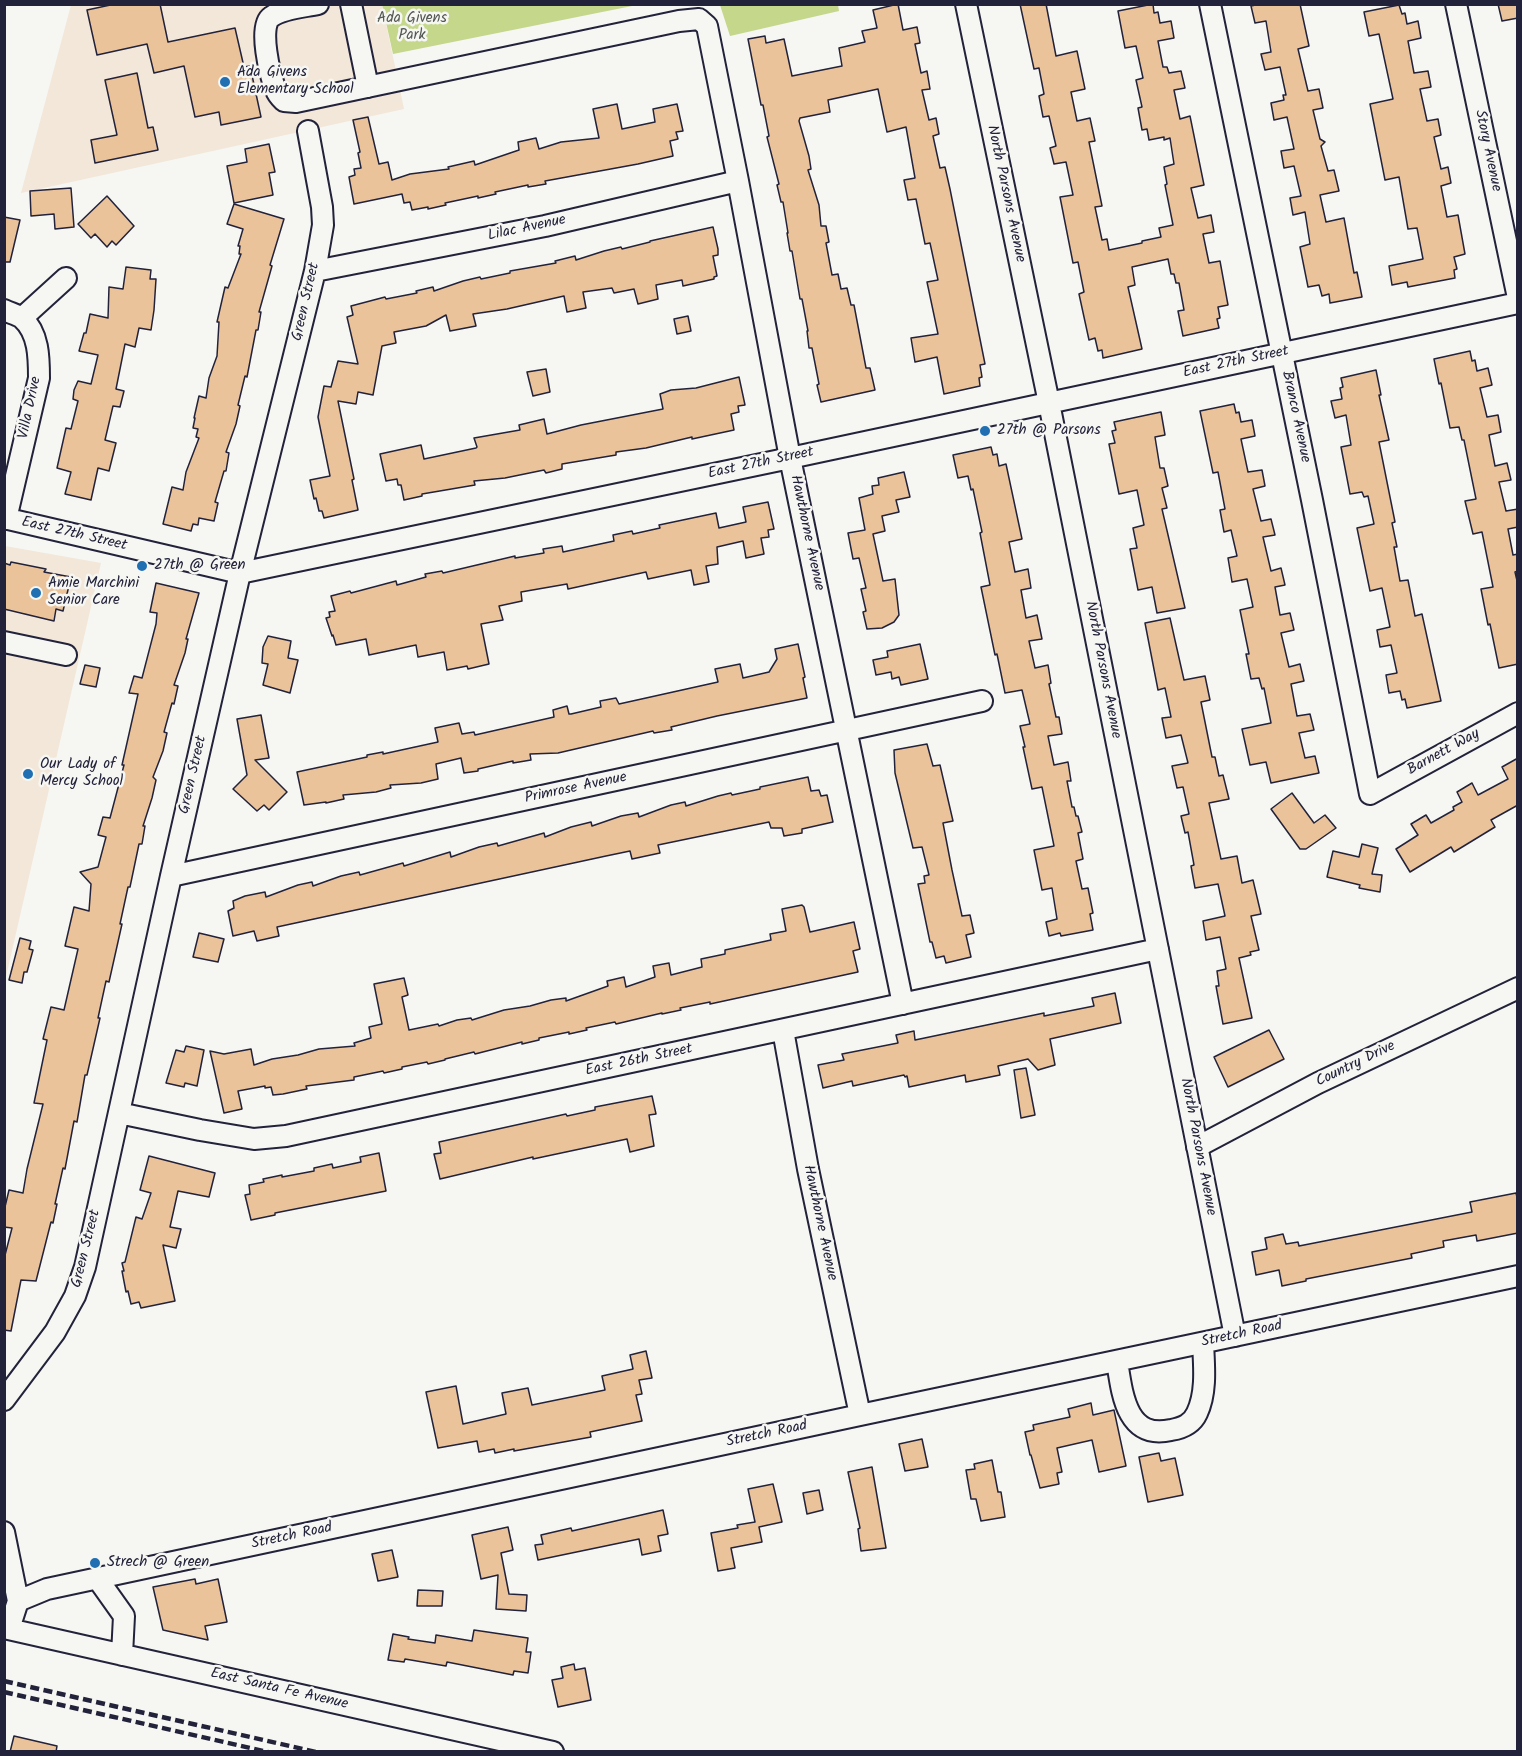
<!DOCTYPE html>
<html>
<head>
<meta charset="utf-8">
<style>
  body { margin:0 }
  #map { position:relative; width:1522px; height:1756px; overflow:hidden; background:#f6f6f2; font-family:Kalam,sans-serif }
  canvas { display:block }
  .frame { position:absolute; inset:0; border:6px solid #22223b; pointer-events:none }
</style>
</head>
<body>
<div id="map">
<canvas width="1522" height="1756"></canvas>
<div class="frame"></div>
</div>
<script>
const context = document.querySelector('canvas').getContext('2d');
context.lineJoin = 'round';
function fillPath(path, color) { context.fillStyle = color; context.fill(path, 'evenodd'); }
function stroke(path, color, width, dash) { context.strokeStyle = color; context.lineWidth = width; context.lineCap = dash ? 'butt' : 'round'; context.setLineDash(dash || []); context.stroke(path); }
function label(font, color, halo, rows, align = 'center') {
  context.font = font + ' Kalam,sans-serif'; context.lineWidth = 5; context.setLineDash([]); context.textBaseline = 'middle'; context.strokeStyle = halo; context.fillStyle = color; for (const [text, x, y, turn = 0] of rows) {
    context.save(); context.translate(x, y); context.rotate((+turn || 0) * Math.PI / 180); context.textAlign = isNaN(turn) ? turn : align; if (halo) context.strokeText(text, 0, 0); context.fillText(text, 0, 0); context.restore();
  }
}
fillPath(new Path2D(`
  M71,5H382L404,109L21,193Z
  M5,546L101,563L5,981Z`), '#f2e7d8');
fillPath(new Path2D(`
  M382,4H637V5L393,54Z
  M720,5H838L839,11L730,36Z`), '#c4d78b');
const building = new Path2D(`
  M115,4H160L168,42L235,28L244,67L250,66L261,117L221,125L219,112L195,117L184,66L154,73L147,44L97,55L87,10Z
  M898,4L903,30L917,27L920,43L915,44L921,73L927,71L930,89L922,90L929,120L936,118L939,134L933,136L940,168L945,167L950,189L985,364L980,365L982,377L979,378L980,386L944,394L937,357L915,362L911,338L938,334L927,282L938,280L930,243L925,244L916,199L908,200L904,180L915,178L906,127L887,132L878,89L828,100L830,112L800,118L799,121L809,156L811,169L808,170L819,205L821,226H826L829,242L826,243L832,275L838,274L841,289L847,288L851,305H854L866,368H870L875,390L821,402L817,385L819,384L812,348H809L807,331H808L802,299H800L792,251H790L787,233H788L783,202H781L777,185L779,184L767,137L769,136L763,105H761L748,39L765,36L766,43L784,39L792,76L842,66L839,48L865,42L862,31L877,28L873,10Z
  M1020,4H1046L1056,56L1077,51L1085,89L1071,92L1077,121L1090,118L1095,141L1089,142L1102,206L1095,207L1102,240L1107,239L1109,250L1142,243V241L1161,237L1159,228L1173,225L1165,185L1167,184L1164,167L1174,164L1170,138L1164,140V137L1149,140L1147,129L1142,130L1138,108L1142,107L1136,80L1143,78L1136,46L1125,48L1118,11L1153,4L1154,13L1158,12L1160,23L1171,21L1174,38L1158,41L1163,67H1167L1169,73L1181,71L1185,88L1174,90L1180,119L1190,116L1204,185L1191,188L1198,218L1211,215L1214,232L1203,234L1209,263L1220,261L1228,305L1218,307L1220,318L1217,319L1219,328L1183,336L1178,311L1184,310L1179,283H1176L1174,274H1171L1168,259L1132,267L1135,285L1128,287L1142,349L1103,358L1102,350L1098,351L1095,338L1089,340L1079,294L1084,292L1078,262L1073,263L1060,197L1073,195L1066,162L1054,164L1050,148L1056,146L1049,116L1043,117L1039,96L1044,94L1039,68L1034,69Z
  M1260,4H1300L1309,46L1298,49L1308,91L1319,89L1323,108L1313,110L1320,139L1325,142L1321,146L1328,171L1334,170L1339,191L1320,195L1326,222L1344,218L1354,273L1357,272L1362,297L1330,303L1329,294L1322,296L1319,285L1308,287L1300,247L1310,244L1305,212L1293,215L1290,198L1301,196L1294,166L1284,168L1281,151L1294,149L1287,117L1274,120L1271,103L1284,100L1283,95H1286L1280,67L1265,70L1261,54L1271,52L1266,21L1255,23L1251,6Z
  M1498,4H1518V18L1502,21Z
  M1399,5L1402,14L1405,13L1407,24L1418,21L1421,38L1408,41L1414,73L1428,71L1431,87L1420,89L1427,121L1438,119L1441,135L1434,137L1441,169L1448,167L1451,183L1441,186L1447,217L1458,215L1465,254L1454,257L1457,269L1454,270L1455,278L1408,287L1407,282L1392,285L1389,266L1423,259L1417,228L1408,229L1399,177L1385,180L1370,104L1393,99L1379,34L1369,36L1364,12Z
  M137,73L148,128L153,127L158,150L95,163L91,140L117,135L105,80Z
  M617,104L622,129L655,122L653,109L677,104L683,131L676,132L678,139L670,141L673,156L638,164L545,181L546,184L528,187V185L495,192L496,194L478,198V196L445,203L446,205L428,209V207L412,210L410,202L404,203L402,194L354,204L349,177L355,175L354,169L361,168L358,153L360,152L353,120L368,117L379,164L388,162L392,180L410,174L449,169L448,167L474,161L475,165L519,150L518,142L536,138L539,149L561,142L599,138L593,109Z
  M269,144L275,172L269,173L273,195L234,203L227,166L247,162L245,149Z
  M71,188L74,227L55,229L54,214L31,216L30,191Z
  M107,196L134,226L116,245L112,241L107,247L95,234L91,238L78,224Z
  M234,204L284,219L270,265L272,266L259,312H261L258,330H256L247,377L245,376L238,405L240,406L236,424L226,452L229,453L226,471H224L215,502L218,503L214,521L199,518L198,525L193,524L191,531L163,524L172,487L183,490L186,472L199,438L196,437L198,429L193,428L195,418H194L199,396L206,398L209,378L217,356L219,322H217L225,287L228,288L241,254H239L240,246H238L243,229L227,224Z
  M4,217L20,220L10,262H4Z
  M713,227L718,249V255L713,256L717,276L714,277V279L683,286L682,280L656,285L658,299L638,304L634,289L614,293L612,288L583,292L586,308L567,312L564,296L507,309L473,314L476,326L450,331L446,315L426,326L394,332L396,343L382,346L373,395L358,392L356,404L338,401L354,479L352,480L358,510L324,518L322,511H319L316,498L314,499L310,480L330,476L318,417L324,386L331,387L338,361L358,364L347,317L353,315L351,306L385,297L386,299L417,293L416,291L433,287L434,291L463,281L480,277L481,279L510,273V271L556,263L555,261L575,256L576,260L604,251L621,247L622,249L650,242V241Z
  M126,267L151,270L150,279H156L154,310L151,330L139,328L135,347L125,344L116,389L124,391L120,407L113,406L105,440L116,443L109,471L98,468L91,500L65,494L71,472L57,468L66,428L71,429L78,401L73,399L74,390L78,381L91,384L98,355L79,351L84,333H86L90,314L108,318L109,287L123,289Z
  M688,316L691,331L677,334L674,319Z
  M1470,351L1472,361L1475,360L1477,371L1488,368L1492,385L1480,388L1487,417L1498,415L1501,432L1489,435L1495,466L1507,463L1511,480L1499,482L1506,511L1518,509V527L1508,529L1513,555L1518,554V571L1515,572L1518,585V664L1499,668L1490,624L1488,625L1481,589L1493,587L1482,532L1473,534L1465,501L1476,499L1464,440H1462L1459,427L1450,428L1441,383L1439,384L1434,359Z
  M546,369L550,392L533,396L527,372Z
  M1376,370L1381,395H1379L1389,440L1379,442L1395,522L1392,523L1397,547H1394L1400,581L1408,580L1415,616L1422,614L1441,701L1407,708L1405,699L1402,700L1400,691L1389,693L1386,675L1397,673L1391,645L1380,647L1377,630L1390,627L1382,588L1370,591L1357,528L1374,524L1368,496L1364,497L1362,492L1350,494L1341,447L1351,445L1346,415L1335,418L1331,401L1342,399L1340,388L1343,387L1341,378Z
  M739,377L745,405L738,406L739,412L731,414L734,430L692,439V437L646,448L616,452V455L562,464V469L546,473L544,470L505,478L474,481L475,485L422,494V496L404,500L401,485H398L397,479L386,481L380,454L421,445L424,459L476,448L477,447L474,438L520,430L519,425L544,419L547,434L581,425L663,409L660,394L671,390L696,388Z
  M1234,404L1236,413L1239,412L1241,422L1252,420L1255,436L1241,439L1248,472L1262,470L1265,486L1253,489L1261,521L1271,519L1275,535L1263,537L1271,571L1281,568L1285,585L1275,587L1280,615L1290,613L1294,630L1281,633L1289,667L1300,664L1304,681L1291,684L1297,716L1310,714L1314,730L1299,733L1305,758L1315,756L1319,773L1271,783L1266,762L1250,765L1242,729L1271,723L1264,688L1262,689L1259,678L1251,679L1246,654H1249L1240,610L1253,607L1247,579L1232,582L1228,558L1237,556L1231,530L1224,532L1220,510L1225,509L1218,472L1213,473L1200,411Z
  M1161,412L1165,435L1155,437L1160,468H1164L1168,486L1162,488L1167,508L1162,509L1185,608L1157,613L1152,587L1138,590L1130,549L1137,548L1133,528L1144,525L1137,490L1119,494L1109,444L1115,443L1112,431L1116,430L1114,422Z
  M991,447L993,455L997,454L999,466L1006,464L1022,539L1009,542L1015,572L1028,569L1031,588L1021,590L1026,618L1037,615L1042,639L1029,641L1035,668L1048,665L1051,683L1049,684L1056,717H1059L1062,734L1048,736L1054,765L1068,762L1071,781H1067L1072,807H1074L1076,816H1078L1082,832L1078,833L1083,859L1076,861L1082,889L1088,888L1093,913L1090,914L1093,930L1061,936L1060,933L1049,936L1046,922L1057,919L1052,888L1042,890L1034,850L1054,846L1042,787L1032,789L1023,747H1025L1020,726L1030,724L1022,690L1005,693L997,654L995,655L981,587L990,585L980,533L982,532L973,489L971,490L968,476L958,478L953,455Z
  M904,472L910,497L896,500L899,512L882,516L885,531L873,534L883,581L895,579L899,615L894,622L882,628L867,629L863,612L866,611L861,589L866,588L859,558L853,559L848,533L865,530L859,498L873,494L872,486L879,485L878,478Z
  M768,502L774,529L768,530L769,537L761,538L764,554L746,558L743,541L717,547L718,564L706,566L709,582L694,585L691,570L648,579L646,572L568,589L567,584L521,592L522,601L499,606L503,620L481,624L489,664L468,669L467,666L447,670L444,652L418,657L416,645L369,655L366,639L336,645L333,635L332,636L326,618L330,617L329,612L335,611L331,596L350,591L351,593L396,581L397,585L426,577L425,574L442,571L443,573L515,556V558L544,553L543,549L562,546L563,552L614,541L613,535L632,531L633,534L660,528L659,525L716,513L719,528L746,522L743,507Z
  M11,562L46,569L44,572L71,577L63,611L56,609L54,621L4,609V563L10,565Z
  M156,583L199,593L186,639H188L185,653L174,685L178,686L174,704L172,703L164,732L167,733L163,751L153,777L156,780L152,798L143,826H145L142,844H139L130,887H128L120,924H122L109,982L106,981L98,1018H100L87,1075H85L77,1122L74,1121L65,1169L63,1168L55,1204H57L53,1223L51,1222L36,1281L21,1280L11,1331L4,1330V1259L12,1228L4,1227V1211L9,1190L23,1193L27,1169L43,1104L34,1103L47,1040L43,1039L51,1007L64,1010L78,949L65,946L74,907L89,911L91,884L80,872L98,867L106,837L98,835L103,817L110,818L124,765H122L138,694L129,693L134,676L142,678L156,624L157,613L150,612Z
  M1170,618L1184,680L1205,676L1210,700L1201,702L1212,757H1215L1219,776L1223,775L1229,799L1209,803L1221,859L1237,856L1242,883L1253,880L1261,914L1251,916L1259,950L1250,952L1251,955L1239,958L1252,1018L1223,1024L1216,986H1219L1217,971L1226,969L1220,937L1206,940L1203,921L1225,916L1218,884L1195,888L1191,866L1194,865L1188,832L1185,833L1181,816L1189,814L1183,787L1177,788L1172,766L1188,763L1181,735L1166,738L1162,718L1171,717L1165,688L1158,690L1145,623Z
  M268,636L291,641L288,658L298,660L290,693L263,685L268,664L262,663L263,647Z
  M798,644L805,677L803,678L807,698L717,716L671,727L672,730L654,733L653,731L558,753L530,754L531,760L513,763V761L478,769V771L464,773L461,758L436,764L438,779L421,783L390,785L391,788L376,792L343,795L344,799L326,803V802L304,805L297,772L367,757V755L383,752V754L438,742L435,728L459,723L462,734L474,732L475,735L554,717L553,710L567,706L569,714H571L601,707L600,701L616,698L619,704L718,682L715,669L740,664L743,678L769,672L777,659L775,649Z
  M920,644L928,679L901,685L899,677L892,679L891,672L876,675L873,660L888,657L887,651Z
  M85,665L100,668L96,687L80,684Z
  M261,715L269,758L255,760L287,792L269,810L264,805L257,811L233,789L247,775L237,719Z
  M927,744L933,766L940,765L953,821L943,823L952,870L962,916L970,915L974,933L966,935L971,957L946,963L944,956L936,958L932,942H930L918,884L925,883L924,876L929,875L922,847L913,848L895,773L894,750Z
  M1518,758V805L1491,820L1495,827L1454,852L1451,847L1410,872L1396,849L1418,835L1411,824L1426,815L1431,823L1454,810L1453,807L1462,802L1457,792L1472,783L1478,795L1508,779L1502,767Z
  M808,777L811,791L819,790L821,796L827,795L833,822L802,829V833L784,836L782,828H771L769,822L658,845L660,853L632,859L630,851L606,856L277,927L279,936L257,941L254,931L233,936L228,911L234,908L233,901L245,896L265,892L266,897L298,885L312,882L313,886L341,876L359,872L360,875L403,863L404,866L450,852L451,857L479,847L497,843L498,846L544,833L545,837L571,827L591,822L592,826L621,816L638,813L639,817L671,805L685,802L686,806L718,796L731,793L732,795L760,789V787Z
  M1292,793L1314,823L1325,815L1336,828L1306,849H1300L1271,809Z
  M1362,844L1378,848L1372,874L1382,875L1380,892L1359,888L1360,885L1327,877L1333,851L1359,857Z
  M802,905L804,907L810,932L854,922L860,949L853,951L858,972L710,1004V1002L680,1008L681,1010L662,1014V1013L616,1024L615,1022L586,1028L587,1030L569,1034V1032L539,1038V1040L522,1044V1042L475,1054L474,1052L445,1059V1060L428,1064L427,1062L402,1067V1069L384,1073L383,1071L354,1077V1080L306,1086L307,1089L283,1094L273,1095L271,1087L265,1088V1086L238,1091L242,1109L224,1113L210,1051L224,1054L251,1049L254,1065L272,1059L298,1055L319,1049L355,1046L354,1043L371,1038L369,1027L382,1024L374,984L404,978L408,995L402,997L409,1030L438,1024L439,1026L457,1020L471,1018L472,1020L504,1010L530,1006L551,1000L566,998V1001L608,986L607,981L624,977L626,987L655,977L653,966L669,963L671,975L702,967L701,959L725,954V950L771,940L770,934L786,931L782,909Z
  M199,933L224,939L218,962L193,957Z
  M20,938L31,941L29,949L33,950L27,972H24L22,983L9,980Z
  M1115,993L1121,1023L1050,1039L1055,1065L1038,1070L1028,1059L998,1066L1000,1075L966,1082L965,1075L909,1087L907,1076L905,1077L904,1075L853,1086L852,1081L823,1088L818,1065L844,1060L842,1054L898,1043L896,1035L914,1031L915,1040L1044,1013V1016L1094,1006L1092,998Z
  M1269,1030L1284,1059L1228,1087L1214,1057Z
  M186,1046L204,1050L197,1086L185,1083L184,1087L166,1083L176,1050L184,1052Z
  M1026,1068L1035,1115L1021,1118L1014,1070Z
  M652,1096L656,1114L649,1115L654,1146L630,1152L627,1139L533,1159V1157L440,1179L434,1154L441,1153L439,1142L566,1114L567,1116L595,1110V1107Z
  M379,1153L386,1191L275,1213V1215L251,1220L245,1195L250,1194L249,1185L264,1182L263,1179L282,1175V1177L314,1171V1168L332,1164L333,1168L361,1162L360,1157Z
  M149,1156L215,1173L209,1197L178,1191L170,1227L181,1229L176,1248L163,1245L175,1301L141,1308L139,1302L131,1304L128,1291L126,1292L122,1271H124L122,1263L125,1262L136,1217L142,1219L151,1193L140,1190Z
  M1516,1193L1518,1201V1233L1477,1241L1476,1235L1443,1241L1444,1247L1411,1254L1412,1258L1306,1279V1281L1282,1286L1279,1270L1256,1275L1252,1252L1267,1249L1265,1238L1283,1234L1286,1244L1298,1242L1299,1246L1472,1212L1470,1202Z
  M646,1351L652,1378L639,1380L642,1394L636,1395L642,1421L590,1432L591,1437L514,1451V1449L495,1453L494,1449L479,1452L477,1441L438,1448L426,1392L456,1386L463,1424L506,1414L502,1393L528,1388L532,1405L605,1390L602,1376L633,1369L630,1355Z
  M1091,1403L1093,1415L1114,1410L1126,1466L1099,1472L1092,1440L1057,1448L1062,1472L1057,1473L1059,1484L1040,1488L1031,1455H1030L1025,1432L1034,1430L1033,1425L1070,1417L1068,1409Z
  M922,1439L928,1467L905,1471L899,1444Z
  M1159,1453L1161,1461L1175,1458L1183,1495L1148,1502L1139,1457Z
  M992,1460L998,1492H1001L1005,1517L981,1521L976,1499H971L966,1470L975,1469L974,1464Z
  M872,1467L886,1548L861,1551L858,1529L860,1528L848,1472Z
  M773,1484L782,1522L759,1527L762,1542L731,1548L735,1568L718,1571L711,1533L738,1528L737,1525L755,1522L748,1489Z
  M819,1490L823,1510L807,1514L803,1493Z
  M663,1510L668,1534L658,1536L661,1551L642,1555L639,1539L538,1560L535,1545L543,1544L541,1535L571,1528L572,1531Z
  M508,1527L513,1550L501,1553L509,1594L527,1595L526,1611L496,1609L498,1575L481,1579L472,1535Z
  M392,1550L398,1577L378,1581L372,1554Z
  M195,1579L196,1584L218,1579L227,1622L205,1626L208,1640L163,1630L153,1587Z
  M418,1590L443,1591L442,1606H417Z
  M474,1630L528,1638L526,1652H531L528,1673L514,1671L513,1675L447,1662L446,1666L405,1659L404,1662L388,1660L393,1634L409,1637L408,1639L435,1643L436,1635L472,1641Z
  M574,1664L575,1670L585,1668L591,1700L558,1707L552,1680L563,1678L561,1667Z
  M14,1736L57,1746L56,1752H10Z`);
fillPath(building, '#eac39a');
stroke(building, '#22223b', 1.5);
const minor = new Path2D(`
  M318,4C304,7 283,8 271,17C258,26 270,76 276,90C277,94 281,98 284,101L296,102L679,21L699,19L707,26L738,181L790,458L903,1004
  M351,4L368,87
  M966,4L1049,403L1235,1336
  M1210,4L1312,500L1370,794L1518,713
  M1456,4L1518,298
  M315,271L545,226L738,181
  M4,310C10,313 18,315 22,318C39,333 39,358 39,378L6,519
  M22,318L66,278
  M4,518L240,573L790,458L1518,303
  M4,642L66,655
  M171,876L982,701
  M783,1030L808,1169L860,1415
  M119,1113L200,1130L254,1139L286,1136L1158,949
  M1197,1147L1318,1083L1518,988
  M1117,1361C1122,1393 1126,1440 1171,1430C1183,1428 1192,1424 1197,1413C1207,1392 1204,1365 1203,1343
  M4,1400L55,1332L75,1296L85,1267L171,876L240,573L315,271L323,225L322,207L308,131
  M4,1532L18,1601L9,1629
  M97,1578L124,1616L122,1655
  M18,1601L47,1589L860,1415L1518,1276
  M4,1628L553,1752`);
stroke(minor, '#22223b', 24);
stroke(minor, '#f6f6f2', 20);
stroke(new Path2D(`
  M4,1681L316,1752
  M4,1692L268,1752`), '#22223b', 4.5, [9, 4.5]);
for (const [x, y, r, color] of [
  [225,82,6,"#1f6fb2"],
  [985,431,6,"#1f6fb2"],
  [142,566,6,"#1f6fb2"],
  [36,593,6,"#1f6fb2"],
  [28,774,6,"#1f6fb2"],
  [95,1563,6,"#1f6fb2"]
]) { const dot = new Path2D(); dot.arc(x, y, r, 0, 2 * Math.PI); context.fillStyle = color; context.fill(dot); stroke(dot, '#f6f6f2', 2); }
label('15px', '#535853', '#f6f6f2', [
  ["Ada Givens",412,19],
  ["Park",412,36]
]);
label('15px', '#22223b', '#f6f6f2', [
  ["Ada Givens",237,73],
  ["Elementary School",237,90],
  ["27th @ Parsons",997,431],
  ["27th @ Green",154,566],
  ["Amie Marchini",48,584],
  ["Senior Care",48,601],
  ["Our Lady of",40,765],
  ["Mercy School",40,782],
  ["Strech @ Green",107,1563]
], 'left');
label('15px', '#22223b', '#f6f6f2', [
  ["Story Avenue",1487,151,78],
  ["North Parsons Avenue",1005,194,78],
  ["Lilac Avenue",527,229,-12],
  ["Green Street",307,302,-77],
  ["East 27th Street",1236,363,-12],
  ["Villa Drive",31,408,-78],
  ["Branco Avenue",1295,417,78],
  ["East 27th Street",761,464,-12],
  ["Hawthorne Avenue",806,533,78],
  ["East 27th Street",74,535,13],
  ["North Parsons Avenue",1102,670,79],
  ["Barnett Way",1444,753,-29],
  ["Green Street",194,775,-77],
  ["Primrose Avenue",576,789,-12],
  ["East 26th Street",639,1061,-12],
  ["Country Drive",1356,1065,-26],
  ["North Parsons Avenue",1197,1147,79],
  ["Hawthorne Avenue",819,1223,78],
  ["Green Street",87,1249,-76],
  ["Stretch Road",1242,1335,-12],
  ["Stretch Road",767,1435,-12],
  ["Stretch Road",292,1537,-12],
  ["East Santa Fe Avenue",279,1690,13]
]);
</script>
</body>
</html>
